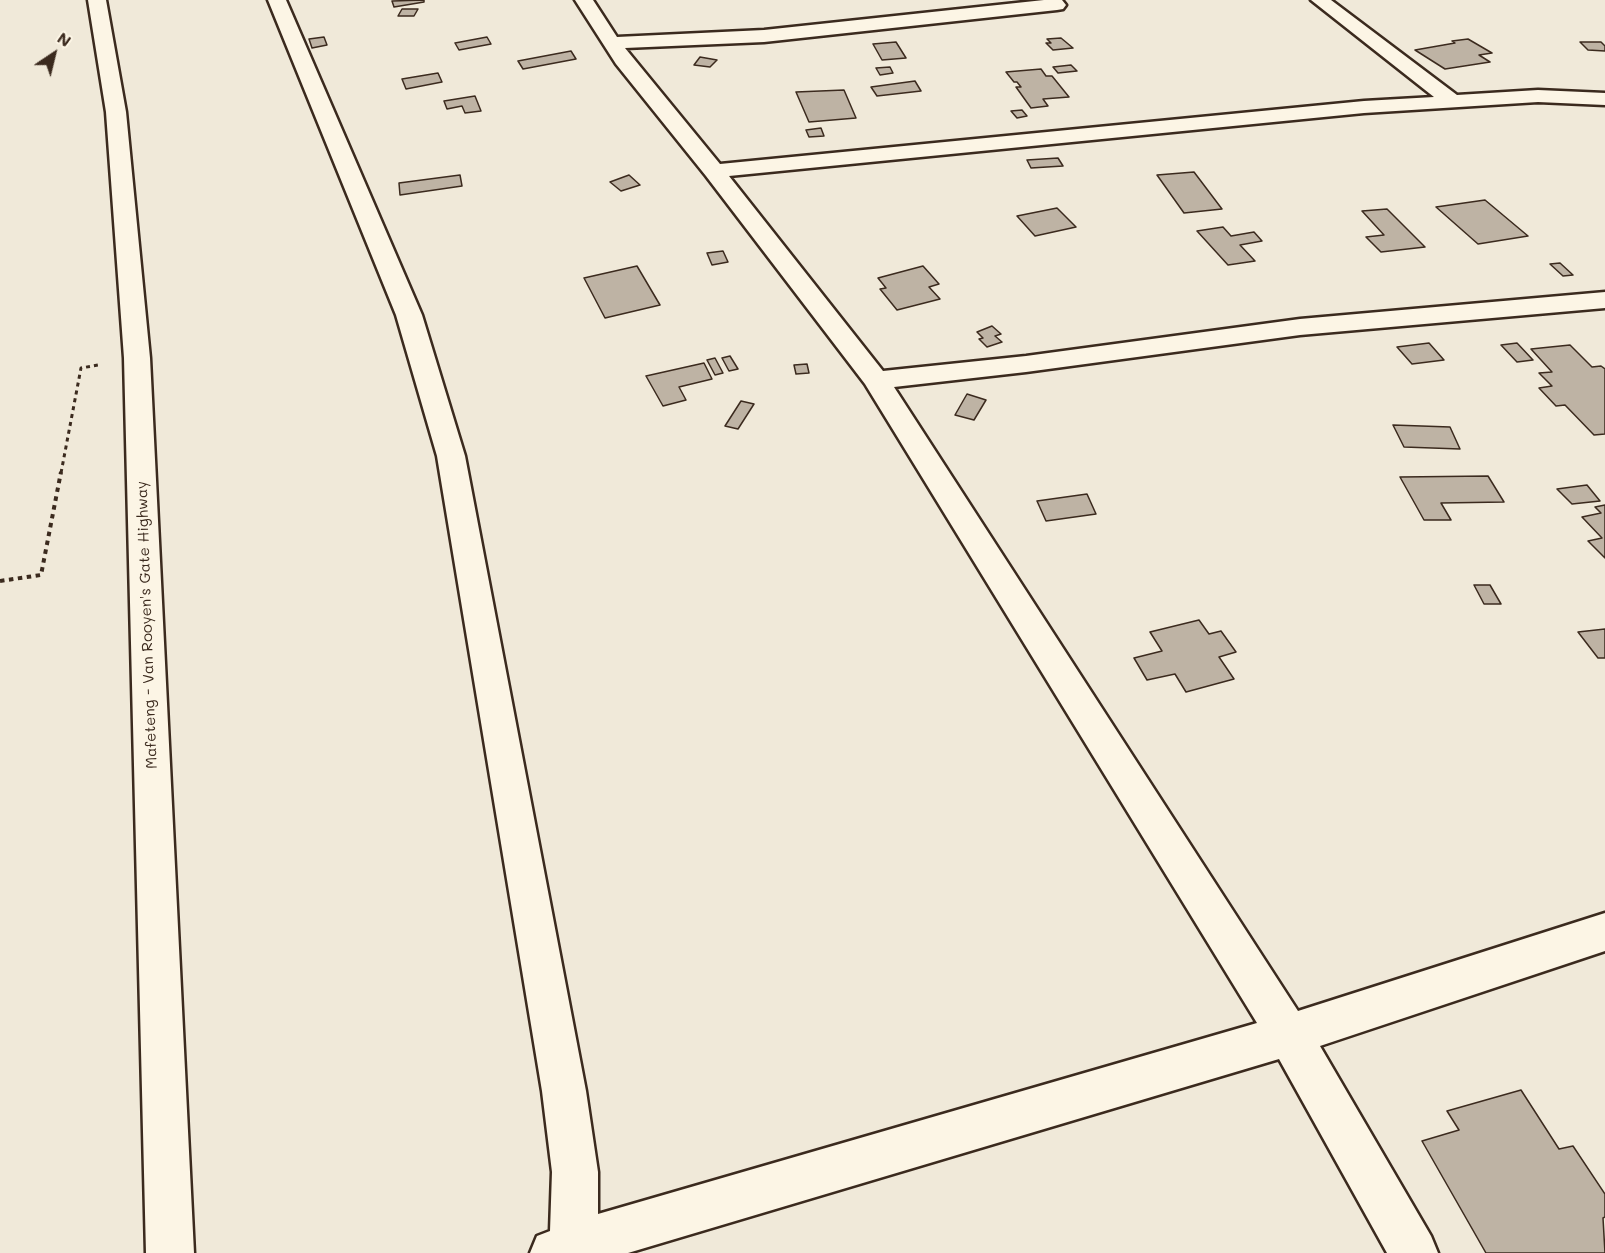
<!DOCTYPE html>
<html>
<head>
<meta charset="utf-8">
<style>
  body { margin:0 }
  #map { position:relative; width:1605px; height:1253px; overflow:hidden; background:#f0e9d9; font-family:Mali,sans-serif }
  canvas { display:block }
  .north { position:absolute; left:24px; top:24px; width:60px; height:60px; -webkit-text-stroke:4px #fcf5e5; paint-order:stroke; rotate:35deg; font-size:16px; font-weight:700; line-height:24px; text-align:center; color:#3b2a1e }
  .north::after { content:''; display:block; margin:auto; width:21px; height:27px; background:#3b2a1e; clip-path:polygon(50% 0,100% 100%,50% 72%,0 100%) }
</style>
</head>
<body>
<div id="map">
<canvas width="1605" height="1253"></canvas>
<div class="north">N</div>
</div>
<script>
const context = document.querySelector('canvas').getContext('2d');
context.lineJoin = 'round';
function fillPath(path, color) { context.fillStyle = color; context.fill(path, 'evenodd'); }
function stroke(path, color, width, dash) { context.strokeStyle = color; context.lineWidth = width; context.lineCap = dash ? 'butt' : 'round'; context.setLineDash(dash || []); context.stroke(path); }
function label(font, color, halo, rows, align = 'center') {
  context.font = font + ' Mali,sans-serif'; context.lineWidth = 4.5; context.setLineDash([]); context.textBaseline = 'middle'; context.strokeStyle = halo; context.fillStyle = color; for (const [text, x, y, turn = 0] of rows) {
    context.save(); context.translate(x, y); context.rotate((+turn || 0) * Math.PI / 180); context.textAlign = isNaN(turn) ? turn : align; if (halo) context.strokeText(text, 0, 0); context.fillText(text, 0, 0); context.restore();
  }
}
const building = new Path2D(`
  M424,0V2L394,7L392,1Z
  M402,9H418L414,16H398Z
  M324,37L327,45L312,48L309,39Z
  M487,37L491,44L459,50L455,43Z
  M1061,38L1073,48L1053,50L1046,43H1051L1047,39Z
  M1468,39L1492,53L1479,55L1490,62L1445,69L1415,50L1455,43L1452,41Z
  M896,42L906,58L882,60L873,44Z
  M1580,42H1601L1605,46V51L1588,50Z
  M571,51L576,59L523,69L518,61Z
  M700,57L717,60L710,67L694,65Z
  M1071,65L1077,71L1058,73L1053,67Z
  M890,67L893,73L880,75L876,68Z
  M1041,69L1046,76H1052L1069,97L1043,99L1048,106L1031,108L1016,87H1021L1017,82H1014L1006,72Z
  M438,73L442,82L406,89L402,79Z
  M915,81L921,91L877,96L871,87Z
  M844,90L856,118L809,122L796,92Z
  M475,96L481,111L465,113L462,106L447,109L444,101Z
  M1022,110L1027,116L1017,118L1011,111Z
  M821,128L824,136L809,137L806,130Z
  M1058,158L1063,166L1031,168L1027,160Z
  M1194,172L1222,209L1184,213L1157,175Z
  M460,175L462,186L400,195L399,183Z
  M629,175L640,185L621,191L610,182Z
  M1485,200L1528,236L1478,244L1436,207Z
  M1057,208L1076,227L1035,236L1017,216Z
  M1387,209L1425,247L1381,252L1366,237L1384,235L1362,211Z
  M1223,227L1231,236L1254,232L1262,241L1240,245L1255,261L1228,265L1197,231Z
  M723,251L728,262L712,265L707,253Z
  M1560,263L1573,275L1563,276L1550,264Z
  M637,266L660,305L605,318L584,278Z
  M923,266L939,284L929,287L940,299L897,310L880,289L886,288L878,278Z
  M992,326L1001,334L995,336L1002,342L987,347L979,339L983,338L977,332Z
  M1429,343L1444,360L1412,364L1397,347Z
  M1517,343L1533,360L1517,362L1501,345Z
  M1570,345L1592,367L1601,366L1605,369V434L1594,435L1565,405L1556,406L1539,388L1552,386L1539,373L1552,372L1531,349Z
  M730,356L738,369L729,371L722,358Z
  M715,358L723,373L715,375L707,360Z
  M704,363L712,379L679,387L686,400L663,406L646,376Z
  M807,364L809,373L796,374L794,365Z
  M967,394L986,400L974,420L955,415Z
  M741,401L754,404L738,429L725,426Z
  M1393,425L1450,427L1460,449L1404,447Z
  M1488,476L1504,502L1441,503L1451,520H1424L1400,477Z
  M1587,485L1600,501L1572,504L1557,489Z
  M1087,494L1096,514L1046,521L1037,501Z
  M1605,505V558L1588,541L1602,538L1582,517L1601,513L1595,507Z
  M1474,585H1490L1501,604H1484Z
  M1199,620L1209,634L1221,631L1236,652L1219,657L1234,679L1186,692L1175,674L1147,680L1134,658L1162,651L1150,632Z
  M1605,629V658H1598L1578,632Z
  M1521,1090L1559,1149L1573,1146L1605,1194V1217L1603,1218L1605,1253H1486L1422,1141L1459,1130L1447,1111Z`);
fillPath(building, '#beb3a4');
stroke(building, '#3b2a1e', 1.5);
const minor = new Path2D(`
  M268,0H286L422,315L465,456L586,1091L598,1172V1214L1257,1023L865,384L706,176L616,64L575,0H593L617,37L764,30L1044,0H1062L1066,5L1063,9L1057,10L764,42L625,48L720,164L1364,101L1434,97L1311,0H1331L1457,95L1538,90L1605,93V105L1538,102L1364,113L729,176L883,371L1026,356L1300,319L1605,292V308L1300,335L1026,372L894,387L1298,1011L1605,913V951L1320,1046L1431,1236L1438,1253H1387L1279,1059L628,1253H530L537,1236L550,1231L552,1172L542,1091L437,456L396,315Z`);
const primary = new Path2D(`
  M88,0H106L126,112L150,358L194,1253H146L124,358L106,112Z`);
stroke(minor, '#3b2a1e', 5);
stroke(primary, '#3b2a1e', 5);
stroke(new Path2D(`
  M61,473L81,368L98,365`), '#3b2a1e', 3, [4, 4]);
stroke(new Path2D(`
  M0,581L41,575L61,472`), '#3b2a1e', 4, [4.5, 4.5]);
fillPath(minor, '#fcf5e5');
fillPath(primary, '#fcf5e5');
label('15px', '#3b2a1e', '#fcf5e5', [
  ["Mafeteng - Van Rooyen's Gate Highway",147,625,-92]
]);
</script>
</body>
</html>
